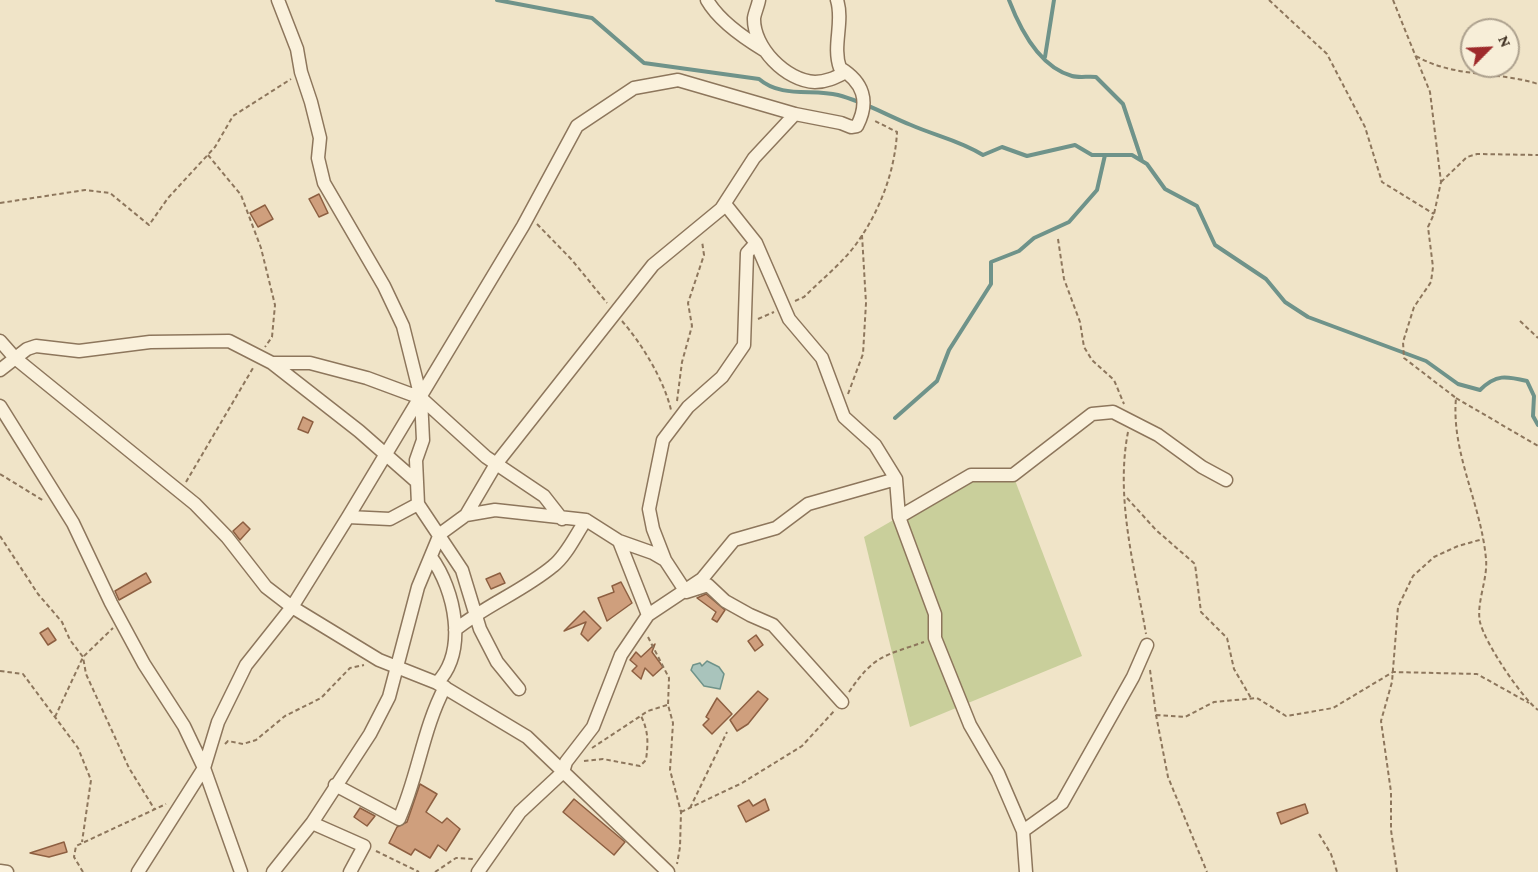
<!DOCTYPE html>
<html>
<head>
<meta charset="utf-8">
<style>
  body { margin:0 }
  #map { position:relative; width:1538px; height:872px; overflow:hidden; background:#f0e4c8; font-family:"Crimson Pro",serif }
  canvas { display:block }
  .north { position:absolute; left:1460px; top:18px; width:60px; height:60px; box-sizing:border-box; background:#f7eed8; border:2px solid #ada18e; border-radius:50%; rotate:66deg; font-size:16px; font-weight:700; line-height:24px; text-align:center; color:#3d2e20 }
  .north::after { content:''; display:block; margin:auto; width:21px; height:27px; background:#9e2a2b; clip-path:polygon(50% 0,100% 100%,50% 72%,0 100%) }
</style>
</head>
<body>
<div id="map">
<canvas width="1538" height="872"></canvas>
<div class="north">N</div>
</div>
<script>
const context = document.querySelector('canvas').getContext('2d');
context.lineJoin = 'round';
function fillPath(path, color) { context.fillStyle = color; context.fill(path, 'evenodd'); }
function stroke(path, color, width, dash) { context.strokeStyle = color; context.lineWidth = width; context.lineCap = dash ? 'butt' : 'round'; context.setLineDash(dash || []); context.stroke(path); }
fillPath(new Path2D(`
  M971,475H1013L1082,656L910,727L864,537Z`), '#c9cf9b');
const water = new Path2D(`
  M707,661L719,667L724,674L720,689L704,686L691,670L693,665L700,663L702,666Z`);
fillPath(water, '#a9c4bc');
stroke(water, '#6f938a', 1.5);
stroke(new Path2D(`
  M497,0L592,18L644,63L759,79C781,98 811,89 838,95C865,102 886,115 911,125C936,136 959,140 983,155L1002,147L1027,156L1075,145L1092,155H1132L1147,164L1165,189L1197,206L1215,245L1266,279L1285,302L1308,317L1426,361L1458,384L1480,390C1496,374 1506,376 1527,381L1534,396L1533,416L1538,425
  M1009,0C1020,29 1040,67 1072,76C1079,78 1089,76 1096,77L1123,104L1142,161
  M1045,57L1054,0
  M895,418L937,381L949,350L991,284V262L1019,251L1034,238L1069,222L1097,190L1105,155`), '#6f938a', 4);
const building = new Path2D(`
  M319,194L328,213L319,217L309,199Z
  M265,205L273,219L258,227L250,213Z
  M303,417L313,422L308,433L298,429Z
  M243,522L250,529L240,540L233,531Z
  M146,573L151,582L119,600L115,591Z
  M500,573L505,583L491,589L486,579Z
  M621,582L632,603L607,621L598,598L614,592L612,586Z
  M706,594L725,610L717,622L712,619L716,612L697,598Z
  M584,611L601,628L588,641L581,634L586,622L564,631Z
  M48,628L56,640L48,645L40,633Z
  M756,635L763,645L755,651L748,641Z
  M655,644L652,652L663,667L653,676L645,668L641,679L632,671L637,666L630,660L636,652L641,657Z
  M758,691L768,699L748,724L737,731L730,720Z
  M717,698L732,714L712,734L703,725L709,719L706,717Z
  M420,784L437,794L426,812L442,823L447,818L460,829L446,851L438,845L430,858L415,849L411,855L389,843L397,827L407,822Z
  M574,799L625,842L614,855L563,812Z
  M765,799L769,810L746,822L738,806L749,800L753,806Z
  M1305,804L1308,813L1281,824L1277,813Z
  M360,808L375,816L367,826L354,817Z
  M64,842L67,852L49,857L30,853Z`);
fillPath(building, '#cf9f7d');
stroke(building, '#8d5f41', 1.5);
const minor = new Path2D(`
  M278,0L297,49L301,72L311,102L320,138L318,158L324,183L384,286L403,326L421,398L423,440L416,460L418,504L462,570L480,629L497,662L519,689
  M707,0C719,21 744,38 764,50
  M759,0C758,6 755,12 754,18C753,47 786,81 815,82C827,82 836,77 846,72
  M725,204L756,243L789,319L822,358L844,417L875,445L896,479L899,517L935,614V638L970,725L998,773L1023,831L1026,872
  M0,341L15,358L195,504L227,537L266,587L292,607L379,660L437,683L527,737L668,872
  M272,363H310L367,378L421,398L486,457L544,496L562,519
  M0,370L27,349L36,346L79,351L150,342L229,341L272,363L359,431L417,482
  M0,406L73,523L111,603L144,664L184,726L204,768L241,872
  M466,515L495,510L586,520L619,541L653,553L665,560L686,592L708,585L725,601L750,615L773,625L842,702
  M348,517L390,519L418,504
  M899,517L971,475H1013L1092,414L1113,412L1158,435L1202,467L1226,480
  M619,541L648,615
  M431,557C455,590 468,651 437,683
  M665,560L653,529L649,509L663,440L688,407L722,377L744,345L747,253L756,243
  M455,630C486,605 523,591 553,566C567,555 576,534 586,520
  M335,785L399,819C418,777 423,728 445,687
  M312,823L364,846L350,872
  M1023,831L1062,803L1133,677L1147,645
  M0,871L7,872
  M138,872L204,768L218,722L246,665L292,607L348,517L523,226L577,126L634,88L678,80L795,114
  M273,872L312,823L370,734L389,697L418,587L440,534L466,515L496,464L653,265L721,209L754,158L795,114L841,123L851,127L857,126C870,101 863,82 840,68C832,46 844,22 837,0
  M478,872L520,812L563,772L566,762L593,727L621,655L648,615L702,579L734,540L776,528L808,504L896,479`);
stroke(minor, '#8d765c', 15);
stroke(new Path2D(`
  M1269,0L1327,54L1365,127L1382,182L1434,214
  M1393,0L1430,92L1441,182L1434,214L1428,227L1433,267L1431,282L1414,307L1403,342L1404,358L1456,398C1451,453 1481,503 1486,559C1488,579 1476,603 1480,622C1485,643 1521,697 1538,710
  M1416,56C1454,78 1498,71 1538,84
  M208,155L241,195L261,248L275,305L272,337L265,347
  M1441,182L1467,157L1477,154L1538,155
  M0,203L85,190L110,193L149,225L168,198L215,147L233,116L291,79
  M537,224L572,260L607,303
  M1058,239L1064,279L1080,322L1084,347L1092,360L1114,380L1124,404
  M795,301L804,297C822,279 845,261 859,240C881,208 895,170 897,132L873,120
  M758,319L774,312
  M622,321C642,344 664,380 671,410
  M1520,321L1538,338
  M848,394L863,354L866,303L862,235
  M1456,398L1538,446
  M677,401L682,362L692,326L688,303L704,255L702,241
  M1128,432C1115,499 1135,568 1146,634
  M0,474L44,501
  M186,482L253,368
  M1127,498L1156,530L1195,564L1201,612L1227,638L1234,669L1251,698
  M0,536L38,594L62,622L70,640L83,657L86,674L129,768L155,810
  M648,637L669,678L668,705L673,723L670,770L681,812L680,847L677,864
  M1150,670L1156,715L1168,777L1207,872
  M0,671L23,674L78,748L91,780L82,842
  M849,692C874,655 884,656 924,642
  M1156,715L1185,717L1214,702L1257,698L1286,716L1333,708L1393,672L1477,674L1529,703
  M55,717L83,657L113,628
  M225,744L228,741L243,744L256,740L285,716L321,698L350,668L364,665
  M592,748L648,711L667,705
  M584,761L603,759L640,766L646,760C648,744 649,732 641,716
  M690,808L727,732
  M681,812L742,783L802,746L835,710
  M1319,834L1331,854L1337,872
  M376,851L419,872
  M83,872L74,857L76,846L166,804
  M435,872L456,858L473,859
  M1397,872L1391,830V792L1381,721L1392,682L1398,607L1413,576L1434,557L1458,546L1483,539`), '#8d765c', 2, [4.5, 3]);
stroke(minor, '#faf1dc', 12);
</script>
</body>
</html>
